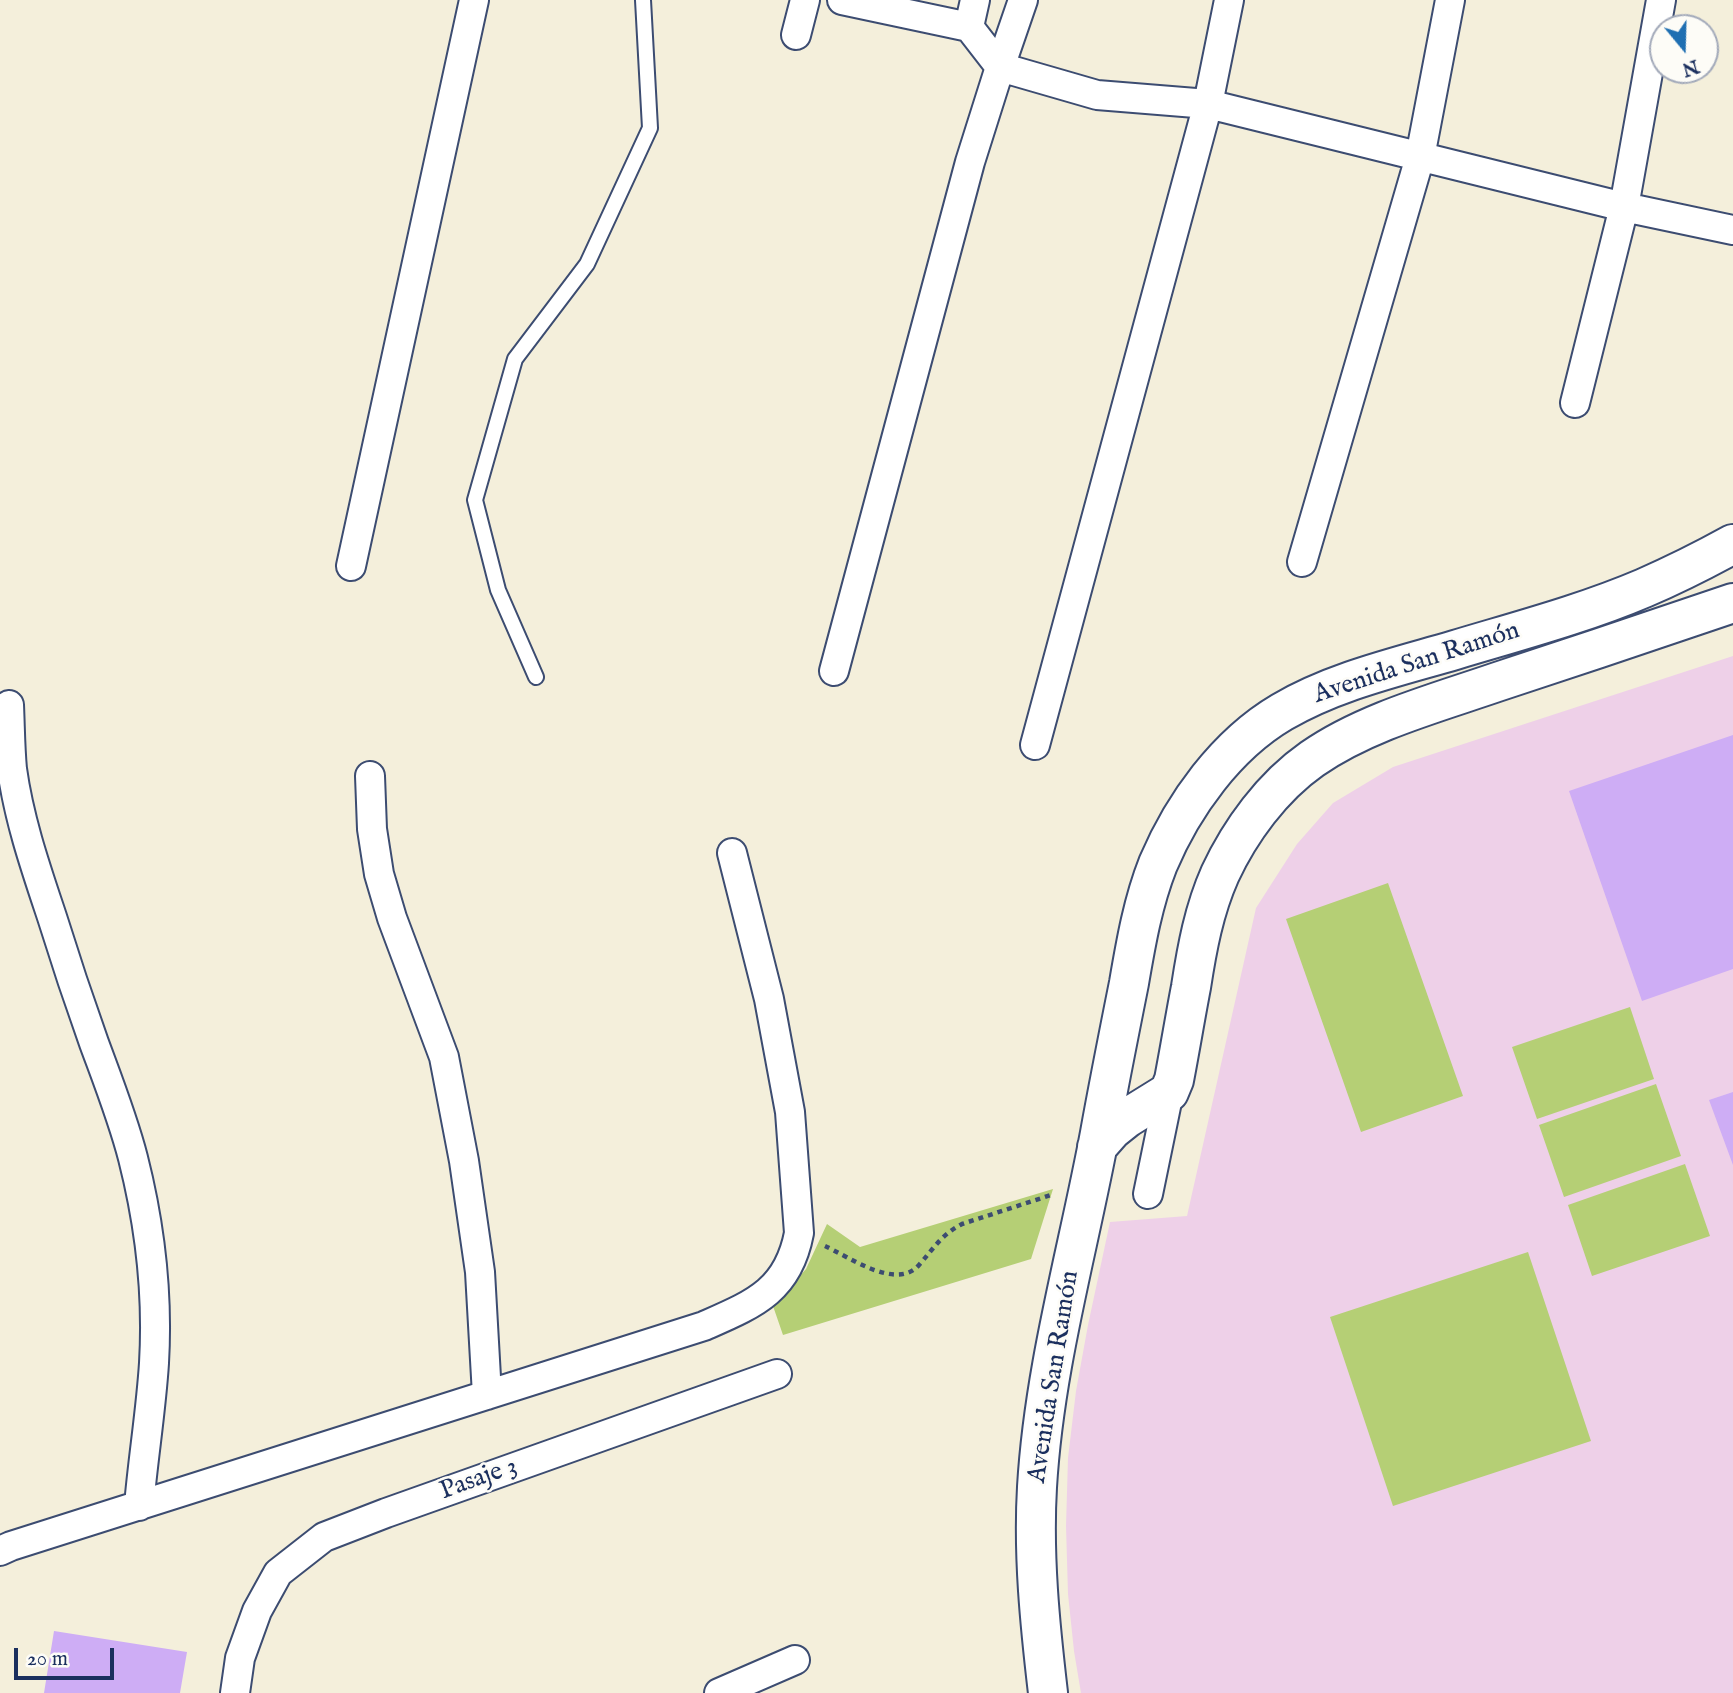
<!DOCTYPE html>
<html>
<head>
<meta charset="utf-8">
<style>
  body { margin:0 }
  #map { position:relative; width:1733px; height:1693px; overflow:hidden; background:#f4efdb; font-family:"IM FELL English",serif }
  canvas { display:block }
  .north { position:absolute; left:1649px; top:14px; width:70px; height:70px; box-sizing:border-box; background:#fdfcf7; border:2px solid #a3aaba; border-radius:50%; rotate:161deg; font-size:19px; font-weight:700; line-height:28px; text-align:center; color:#1b2f5e }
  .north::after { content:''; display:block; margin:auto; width:24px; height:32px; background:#1f6fb2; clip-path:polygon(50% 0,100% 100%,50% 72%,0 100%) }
  .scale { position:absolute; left:14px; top:1648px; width:100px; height:32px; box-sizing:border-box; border:4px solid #1b2f5e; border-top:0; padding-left:9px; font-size:21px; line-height:24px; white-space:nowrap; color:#1b2f5e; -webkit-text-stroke:5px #fdfcf7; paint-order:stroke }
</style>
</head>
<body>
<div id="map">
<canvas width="1733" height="1693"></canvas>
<div class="north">N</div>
<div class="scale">20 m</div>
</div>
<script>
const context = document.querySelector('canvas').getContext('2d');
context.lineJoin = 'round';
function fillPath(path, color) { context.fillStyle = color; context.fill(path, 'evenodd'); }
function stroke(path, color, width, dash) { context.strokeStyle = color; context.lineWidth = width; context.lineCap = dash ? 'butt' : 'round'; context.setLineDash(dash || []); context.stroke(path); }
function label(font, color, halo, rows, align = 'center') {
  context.font = font + ' "IM FELL English",serif'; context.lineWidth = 5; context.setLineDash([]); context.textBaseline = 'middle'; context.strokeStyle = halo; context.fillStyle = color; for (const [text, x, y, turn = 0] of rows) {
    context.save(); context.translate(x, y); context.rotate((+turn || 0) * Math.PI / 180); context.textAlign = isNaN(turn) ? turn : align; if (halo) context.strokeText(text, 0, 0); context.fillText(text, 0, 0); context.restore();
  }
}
fillPath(new Path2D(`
  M1733,656V1693H1081L1074,1651L1068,1594L1066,1526L1068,1458L1076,1391L1088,1325L1110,1222L1187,1216L1256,908L1297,844L1333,803L1393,767Z`), '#eed0e8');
fillPath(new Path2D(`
  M1388,883L1463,1096L1361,1132L1286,919Z
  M1630,1007L1654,1079L1537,1119L1512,1047Z
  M1656,1084L1681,1156L1564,1197L1539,1125Z
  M1685,1164L1710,1236L1592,1276L1568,1205Z
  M1053,1189L1031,1259L783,1335L773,1306L806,1269L827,1224L860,1247Z
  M1528,1252L1591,1441L1393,1506L1330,1317Z`), '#b5cf75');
fillPath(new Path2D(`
  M1733,735V969L1642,1001L1569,791Z
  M1733,1092V1165L1709,1100Z
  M54,1631L187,1652L180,1693H44Z`), '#ceadf5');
const lane = new Path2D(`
  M536,677L498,590L475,500L515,359L587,264L650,128L643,0`);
const street = new Path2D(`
  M842,0L969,27L1000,67L1097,95L1208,104L1624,207L1733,230
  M969,27L975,0
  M796,35L805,0
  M1575,403L1624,207L1661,0
  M1302,562L1420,157L1450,0
  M351,566L474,0
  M834,671L970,162L1000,67L1023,0
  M9,705C10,727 10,748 12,769C19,820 36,869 52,917C65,959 79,1001 94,1043C108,1081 123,1119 133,1158C150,1225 158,1295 154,1363C151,1411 143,1458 139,1506
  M1035,745L1208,104L1229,0
  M370,776L372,829L379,874L392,918L444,1057L464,1161L480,1272L487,1395
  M1148,1194L1169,1092
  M0,1551L11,1546L704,1326C754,1304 788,1291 799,1233L790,1112L769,999L732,853
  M235,1693L240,1658L257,1611L278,1573L324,1537L386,1513L777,1374
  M719,1693L795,1660`);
const secondary = new Path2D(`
  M1097,1147L1112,1130L1127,1118L1169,1092L1174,1080C1180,1049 1185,1018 1191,987C1197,948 1204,910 1220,874C1240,831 1272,787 1312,759C1365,722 1436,703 1497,682C1576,656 1654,630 1733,603
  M1048,1693C1040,1625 1033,1556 1037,1487C1044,1367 1078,1251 1100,1133C1109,1083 1119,1033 1129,983C1136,942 1143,902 1158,864C1183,805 1226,745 1282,712C1335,681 1397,667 1455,650C1518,631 1583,614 1644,588C1674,575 1704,560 1733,544`);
stroke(lane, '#3c4c71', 18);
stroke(street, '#3c4c71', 32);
stroke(secondary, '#3c4c71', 42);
stroke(new Path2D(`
  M825,1246C849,1257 897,1291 919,1265C934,1248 941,1235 962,1224L1051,1195`), '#3c4c71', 4.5, [5, 5]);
stroke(lane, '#fff', 14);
stroke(street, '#fff', 28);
stroke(secondary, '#fff', 38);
label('26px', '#1b2f5e', '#fdfcf7', [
  ["Avenida San Ramón",1417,664,-18],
  ["Avenida San Ramón",1055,1377,-81],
  ["Pasaje 3",479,1480,-20]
]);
</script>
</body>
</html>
